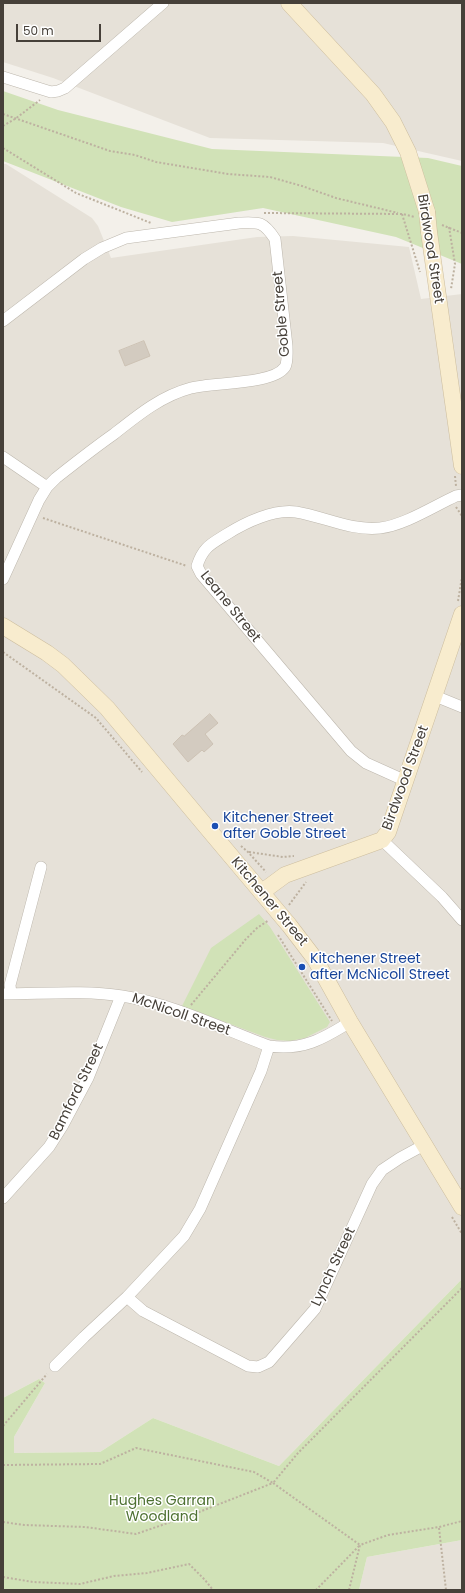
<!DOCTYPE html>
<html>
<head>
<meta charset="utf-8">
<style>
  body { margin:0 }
  #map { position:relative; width:465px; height:1593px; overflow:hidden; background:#f3f0ea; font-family:Poppins,sans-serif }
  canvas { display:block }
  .frame { position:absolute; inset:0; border:4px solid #464039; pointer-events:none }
  .scale { position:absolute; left:16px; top:24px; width:85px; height:18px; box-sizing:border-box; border:2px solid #464039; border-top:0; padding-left:5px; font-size:12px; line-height:14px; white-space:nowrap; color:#464039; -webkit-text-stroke:3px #fff; paint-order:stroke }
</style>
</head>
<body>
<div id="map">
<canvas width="465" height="1593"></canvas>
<div class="frame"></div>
<div class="scale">50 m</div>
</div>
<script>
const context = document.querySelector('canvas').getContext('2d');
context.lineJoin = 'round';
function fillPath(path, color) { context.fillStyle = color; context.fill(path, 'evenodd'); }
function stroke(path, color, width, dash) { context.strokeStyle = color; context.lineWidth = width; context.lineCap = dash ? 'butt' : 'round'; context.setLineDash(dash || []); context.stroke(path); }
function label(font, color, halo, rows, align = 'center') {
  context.font = font + ' Poppins,sans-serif'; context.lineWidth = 3; context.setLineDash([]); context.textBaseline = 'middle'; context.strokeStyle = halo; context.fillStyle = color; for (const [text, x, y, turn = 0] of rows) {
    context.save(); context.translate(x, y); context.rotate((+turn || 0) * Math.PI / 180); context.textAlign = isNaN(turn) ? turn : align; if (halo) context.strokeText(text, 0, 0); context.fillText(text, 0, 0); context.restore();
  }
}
fillPath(new Path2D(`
  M3,3H462V161L383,143L210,138L53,78L3,62Z
  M3,164H6L92,218L98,226L111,258L257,237L293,236L409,247L421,299L462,294V1279L279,1466L153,1418L100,1452L14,1453V1437L45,1383L39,1379L3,1398Z
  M462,1540V1590H359L367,1557Z`), '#e6e1d8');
fillPath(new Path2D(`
  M3,91L58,110L212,149L428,158L462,166V264L396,237L263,208L172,222L121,207L3,161Z
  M259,914L270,927L330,1022L327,1027L305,1038L290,1041L277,1040L265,1037L182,1006L211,948Z
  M462,1279V1540L367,1557L359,1590H3V1398L39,1379L45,1383L14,1437V1453L100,1452L153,1418L279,1466Z`), '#d1e2b7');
const building = new Path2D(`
  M144,341L150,356L125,366L119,351Z
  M210,714L218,723L205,734L213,744L204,752L202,750L188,762L173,744L182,735L184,736Z`);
fillPath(building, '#d3cbc0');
stroke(building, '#cdc2b4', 1);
const street = new Path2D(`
  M3,77L51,92L58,91L65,88L163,3
  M3,321L84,259L102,248L126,238L239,223C259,222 263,221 275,239L287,346C287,352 288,362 285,367C273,385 212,382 191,388C161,396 138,415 114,434C94,448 75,463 56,478L47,487L39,500L3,579
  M3,457L47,487
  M435,696L462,707
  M406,781L366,763L351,751L201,574L197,566C203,547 211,544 227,534C246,522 274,509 296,512C325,517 351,531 380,528C405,525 434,506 456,496L462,495
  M382,840L442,897L462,920
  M3,994C42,994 84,990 122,996C170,1003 223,1029 269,1046C302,1051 323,1039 350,1022
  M11,994L10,985L41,867
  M3,1198L49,1147L63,1125L88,1078L121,996
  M127,1297L143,1311L248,1366L258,1367L269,1362L315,1309L372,1184L382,1170L400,1158L424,1145
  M55,1366L84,1337L127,1297L184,1236L200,1209L261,1071L269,1046`);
const secondary = new Path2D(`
  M289,3L373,94L393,122L408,152L427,212
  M429,232L462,466
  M3,626L47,653L63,665L107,708L209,830L289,925L315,959L350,1022L462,1207
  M262,892L285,875L382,840L388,832L462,614`);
stroke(street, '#bdb7ad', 12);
stroke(secondary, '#cdbe9f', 17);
stroke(new Path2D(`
  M3,114L110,151L135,155L156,162L228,174L270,177L302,186L336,198L398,213
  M3,126L15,119L40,100
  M3,148L76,193L151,223
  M264,213L403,214L415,217
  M402,214L420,272
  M442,225L462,233
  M449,227L455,264L451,289
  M455,476L456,486
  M456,507L462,516
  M43,518L187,566
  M458,601L462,577
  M3,652L96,718L142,772
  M241,846L248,852L266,872
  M249,852L283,857L294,856
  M289,905L306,882
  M278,935L332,1021
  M191,1005L246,939L257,928L269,920
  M452,1217L462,1234
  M3,1426L47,1374
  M3,1465L100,1464L136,1448L254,1472L273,1483L298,1453L462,1288
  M3,1522L24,1525L85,1527L136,1534L194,1514L273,1483L360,1545L316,1590
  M439,1528L446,1590
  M3,1577L33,1582L80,1584L114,1576L147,1573L189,1564L205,1580L213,1590
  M349,1590L360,1545L388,1535L439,1527L462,1521`), '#bdb1a0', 2, [2, 2]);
stroke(street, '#fff', 11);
stroke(secondary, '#f8ecce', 16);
const secondaryBridge = new Path2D(`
  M427,212L429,232`);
stroke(secondaryBridge, '#cdbe9f', 17, []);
stroke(secondaryBridge, '#f8ecce', 16);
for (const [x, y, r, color] of [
  [215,826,4,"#1a4fb4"],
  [302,967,4,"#1a4fb4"]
]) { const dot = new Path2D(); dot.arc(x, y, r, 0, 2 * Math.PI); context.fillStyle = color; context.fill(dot); stroke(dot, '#fff', 1.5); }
label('14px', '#464039', '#fff', [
  ["Birdwood Street",430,249,81],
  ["Goble Street",282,314,-95],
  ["Leane Street",230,607,51],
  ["Birdwood Street",406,778,-70],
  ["Kitchener Street",269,902,50],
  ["McNicoll Street",181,1015,19],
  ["Bamford Street",77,1092,-64],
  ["Lynch Street",334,1267,-65]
]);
label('14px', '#164399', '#fff', [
  ["Kitchener Street",223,818],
  ["after Goble Street",223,834],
  ["Kitchener Street",310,959],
  ["after McNicoll Street",310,975]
], 'left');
label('14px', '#4e7132', '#fff', [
  ["Hughes Garran",162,1501],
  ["Woodland",162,1517]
]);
</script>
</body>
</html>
